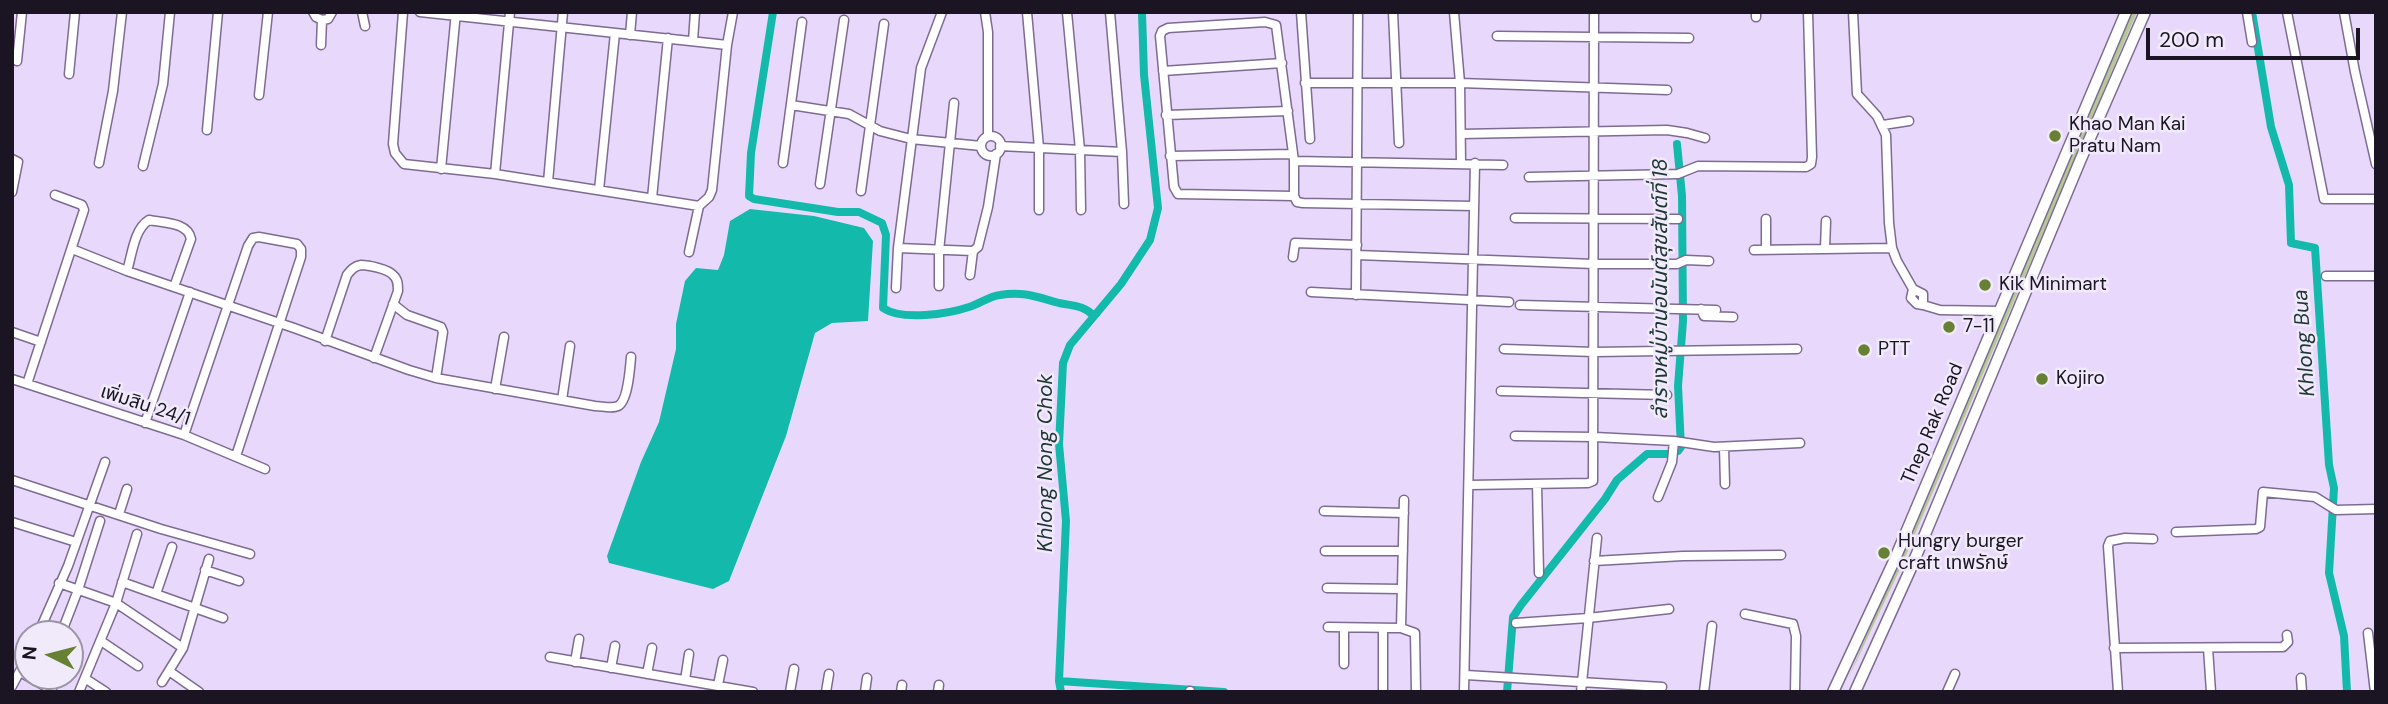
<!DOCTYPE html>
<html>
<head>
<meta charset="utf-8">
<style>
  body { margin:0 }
  #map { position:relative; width:2388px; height:704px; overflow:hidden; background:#e8d9fc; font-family:"DM Sans",sans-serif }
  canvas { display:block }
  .frame { position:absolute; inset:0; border:14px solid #1b1423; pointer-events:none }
  .north { position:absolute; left:14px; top:620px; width:70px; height:70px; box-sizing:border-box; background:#f1eafb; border:2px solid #9b94a5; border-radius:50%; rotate:276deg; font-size:19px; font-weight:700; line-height:28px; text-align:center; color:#1b1423 }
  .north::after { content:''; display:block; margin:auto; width:24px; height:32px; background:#678134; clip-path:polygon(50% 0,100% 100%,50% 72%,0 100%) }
  .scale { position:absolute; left:2146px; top:28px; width:214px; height:32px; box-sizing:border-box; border:4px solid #1b1423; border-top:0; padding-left:9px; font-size:21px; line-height:24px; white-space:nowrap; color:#1b1423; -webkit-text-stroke:5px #f1eafb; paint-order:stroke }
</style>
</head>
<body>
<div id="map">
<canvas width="2388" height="704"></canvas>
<div class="frame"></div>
<div class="north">N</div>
<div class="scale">200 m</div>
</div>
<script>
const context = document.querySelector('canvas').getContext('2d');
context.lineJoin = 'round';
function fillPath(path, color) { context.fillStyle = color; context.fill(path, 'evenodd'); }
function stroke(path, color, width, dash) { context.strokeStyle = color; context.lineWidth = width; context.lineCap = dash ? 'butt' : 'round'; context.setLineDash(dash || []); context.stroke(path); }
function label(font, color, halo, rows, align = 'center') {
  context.font = font + ' "DM Sans","Noto Sans Thai",sans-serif'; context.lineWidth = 5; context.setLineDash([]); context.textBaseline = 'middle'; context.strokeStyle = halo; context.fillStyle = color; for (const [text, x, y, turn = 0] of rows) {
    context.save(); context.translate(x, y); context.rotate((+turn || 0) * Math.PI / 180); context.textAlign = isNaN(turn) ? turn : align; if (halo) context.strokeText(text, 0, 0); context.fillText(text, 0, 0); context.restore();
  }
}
fillPath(new Path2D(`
  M2132,12H2137L1901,567L1848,679Z`), '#b4c993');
fillPath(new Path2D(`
  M750,209L814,216L864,228L873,241L868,321L832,323L815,333L786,436L729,581L713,589L609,563L607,556L641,462L659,422L676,349V324L685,281L696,268L718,270L724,255L730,221Z`), '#13baac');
stroke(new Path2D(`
  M773,12L751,153L749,196L754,199L838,212H859L882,223L886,235L883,308C902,321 948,314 969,307C979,304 990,296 1000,295C1024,291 1037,297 1059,303C1072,306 1084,305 1094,316
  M2252,12L2271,127L2289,185L2291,243L2315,248L2329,465L2334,488L2329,573L2344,636L2347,692
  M1059,681L1224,692
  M1061,692L1059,681L1066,521L1059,444L1063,363L1070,345L1121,284L1150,240L1158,208L1144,75L1142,12
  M1507,692L1513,617L1521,605L1605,499L1617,480L1647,454H1669L1678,451L1681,447L1678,386L1683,321L1682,196L1677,144`), '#13baac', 8);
const minor = new Path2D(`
  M313,12L316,17L322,20
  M362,12L365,26
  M403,12L393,144L395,153L404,164L495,174L699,206
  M420,12L727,45
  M985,12L988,32V136
  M1027,12L1039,148V210
  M1067,12L1080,150L1081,210
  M1110,12L1122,152L1124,204
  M1301,12L1310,139
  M1393,12L1399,143
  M1454,12L1460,83L1461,163
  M1756,12V17
  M1853,12L1857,94L1877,116L1886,135L1889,223L1892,248L1897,261L1913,289L1923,294V305L1917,304L1911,298L1913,289
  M2247,12L2252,42
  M2287,12L2324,199H2376
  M2344,12L2355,72L2376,164
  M322,20L328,19L332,12
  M630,35L632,12
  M1497,36L1689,38
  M693,41L695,12
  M321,45L322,20
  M17,61L22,12
  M1163,71L1282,63
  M69,74L75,12
  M1305,83H1460L1667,90
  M259,95L268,12
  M791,105L849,114L880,131L911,139L981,146
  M1166,115L1288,111
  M1883,125L1909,121
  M207,130L218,12
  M1461,134L1667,130L1687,133L1705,138
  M981 146a10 10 0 1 1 20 0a10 10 0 1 1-20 0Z
  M1000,146L1122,152
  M1170,156L1293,154
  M12,159L18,162L12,192
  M1294,161L1276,25L1265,22L1168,28L1162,31L1160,36L1174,187L1178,194L1294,196V161L1503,165
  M99,163L113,91L122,12
  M783,163L802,22
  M143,166L163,84L170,12
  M441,169L456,12
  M495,174L510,12
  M1529,177L1678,174L1698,166L1806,167L1811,164L1812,157L1808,12
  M548,182L563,12
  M820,184L844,20
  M599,190L615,33
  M861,191L884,24
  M1294,196L1297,202L1303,203L1474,206
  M652,198L668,38
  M1515,218L1678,219
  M1766,219V250
  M898,248L973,251L978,247L988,207L996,154
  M72,249L127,271L294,328L409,370L436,378L595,406C602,406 612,409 618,406C628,401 630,368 631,357
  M1825,249L1826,221
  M1754,250L1892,248
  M689,252L699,206L709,197L712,190L727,45L733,12
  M1357,255L1594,264H1677L1686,260L1709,261
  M1293,257L1295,243L1357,245
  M127,271C132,255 134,229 149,220C164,223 188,222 191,239L174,287
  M970,275L973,251
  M2326,276H2376
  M939,286V251L954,103
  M896,288L898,248L921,68L942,12
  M1311,292L1509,302
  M1356,295L1358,12
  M393,304L407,315L441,327L443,332L436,378
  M1520,305L1716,310
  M1923,305L1940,310L1999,311
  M1701,309L1704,316L1733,317
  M12,332L41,342
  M325,341L347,275C351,270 354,266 361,265C368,265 388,269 393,275C398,279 398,285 398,291L374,358
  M1504,349L1594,352L1797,349
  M12,379L184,435L265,469
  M27,384L84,210L82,205L55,195
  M495,389L504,337
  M1501,391L1667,395
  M562,400L570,346
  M145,423L190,292
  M184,435L248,246L253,238L259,237L297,244L301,249V257L236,456
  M1515,436L1595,437L1674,441L1714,447L1800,443
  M1724,447L1725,484
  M12,480L161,529L250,554
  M1537,484L1539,573
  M1469,485L1588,483L1593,481L1594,12
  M1658,497L1672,462L1674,441
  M1404,500L1401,628L1415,633L1416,692
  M1324,511L1404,513
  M119,514L127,489
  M12,522L76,542
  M2176,532L2256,529L2260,527L2263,492L2315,497L2336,510L2376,509
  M1325,551H1403
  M1594,561L1683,556L1781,555
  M205,570L239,581
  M122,582L223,618
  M59,583L116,603L183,648L162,682
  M1327,588L1402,589
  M156,594L172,547
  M1745,614L1793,624L1796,636L1795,692
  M1516,623L1588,618L1669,609
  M1328,627L1401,628
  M1383,628V692
  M2368,633L2375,692
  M38,634L68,566L105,462
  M61,634L78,590L100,521
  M101,641L138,666
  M183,648L209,559
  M2114,648L2283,647L2288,642L2287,635
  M2208,648L2211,692
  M550,657L753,692
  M575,662L579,639
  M1344,664V628
  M611,668L615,646
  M169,671L199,692
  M20,672L52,690
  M647,674L652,648
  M1466,675L1662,687
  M2301,678L2302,692
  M86,679L106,692
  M685,680L689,654
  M718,685L723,660
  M12,686L28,656
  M1190,691V692
  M79,692L116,603L137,534
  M790,692L794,669
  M826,692L829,674
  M865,692L867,678
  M901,692L902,685
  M938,692L939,685
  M1464,692L1475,163
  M1581,692L1597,538
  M1704,692L1712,626
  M1947,692L1955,674
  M2118,692L2108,546L2110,541L2125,538L2153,539`);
const major = new Path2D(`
  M1833,692L1894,561L2126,12
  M1855,692L1911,568L2080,161L2145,12`);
stroke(minor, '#7d6b92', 11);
stroke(major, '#7d6b92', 13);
stroke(minor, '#fff', 8);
stroke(major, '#fff', 10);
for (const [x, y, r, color] of [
  [2055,136,7,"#678134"],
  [1985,285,7,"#678134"],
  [1949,327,7,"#678134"],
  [1864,350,7,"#678134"],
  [2042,379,7,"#678134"],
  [1884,553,7,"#678134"]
]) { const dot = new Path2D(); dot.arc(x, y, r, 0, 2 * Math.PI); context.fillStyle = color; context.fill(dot); stroke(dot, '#f1eafb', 2.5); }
label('19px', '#1b1423', '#f1eafb', [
  ["Khao Man Kai",2069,125],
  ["Pratu Nam",2069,147],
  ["Kik Minimart",1999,285],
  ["7-11",1963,327],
  ["PTT",1878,350],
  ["Kojiro",2056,379],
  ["Hungry burger",1898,542],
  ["craft เทพรักษ์",1898,564]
], 'left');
label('19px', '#1b1423', '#f1eafb', [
  ["เพิ่มสิน 24/1",145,406,18],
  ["Thep Rak Road",1933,424,-67]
]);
label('italic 21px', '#1f3734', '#f1eafb', [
  ["ลำรางหมู่บ้านอนันต์สุขสันต์ที่ 18",1661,289,-90],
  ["Khlong Bua",2305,343,-94],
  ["Khlong Nong Chok",1046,463,-90]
]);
</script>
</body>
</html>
